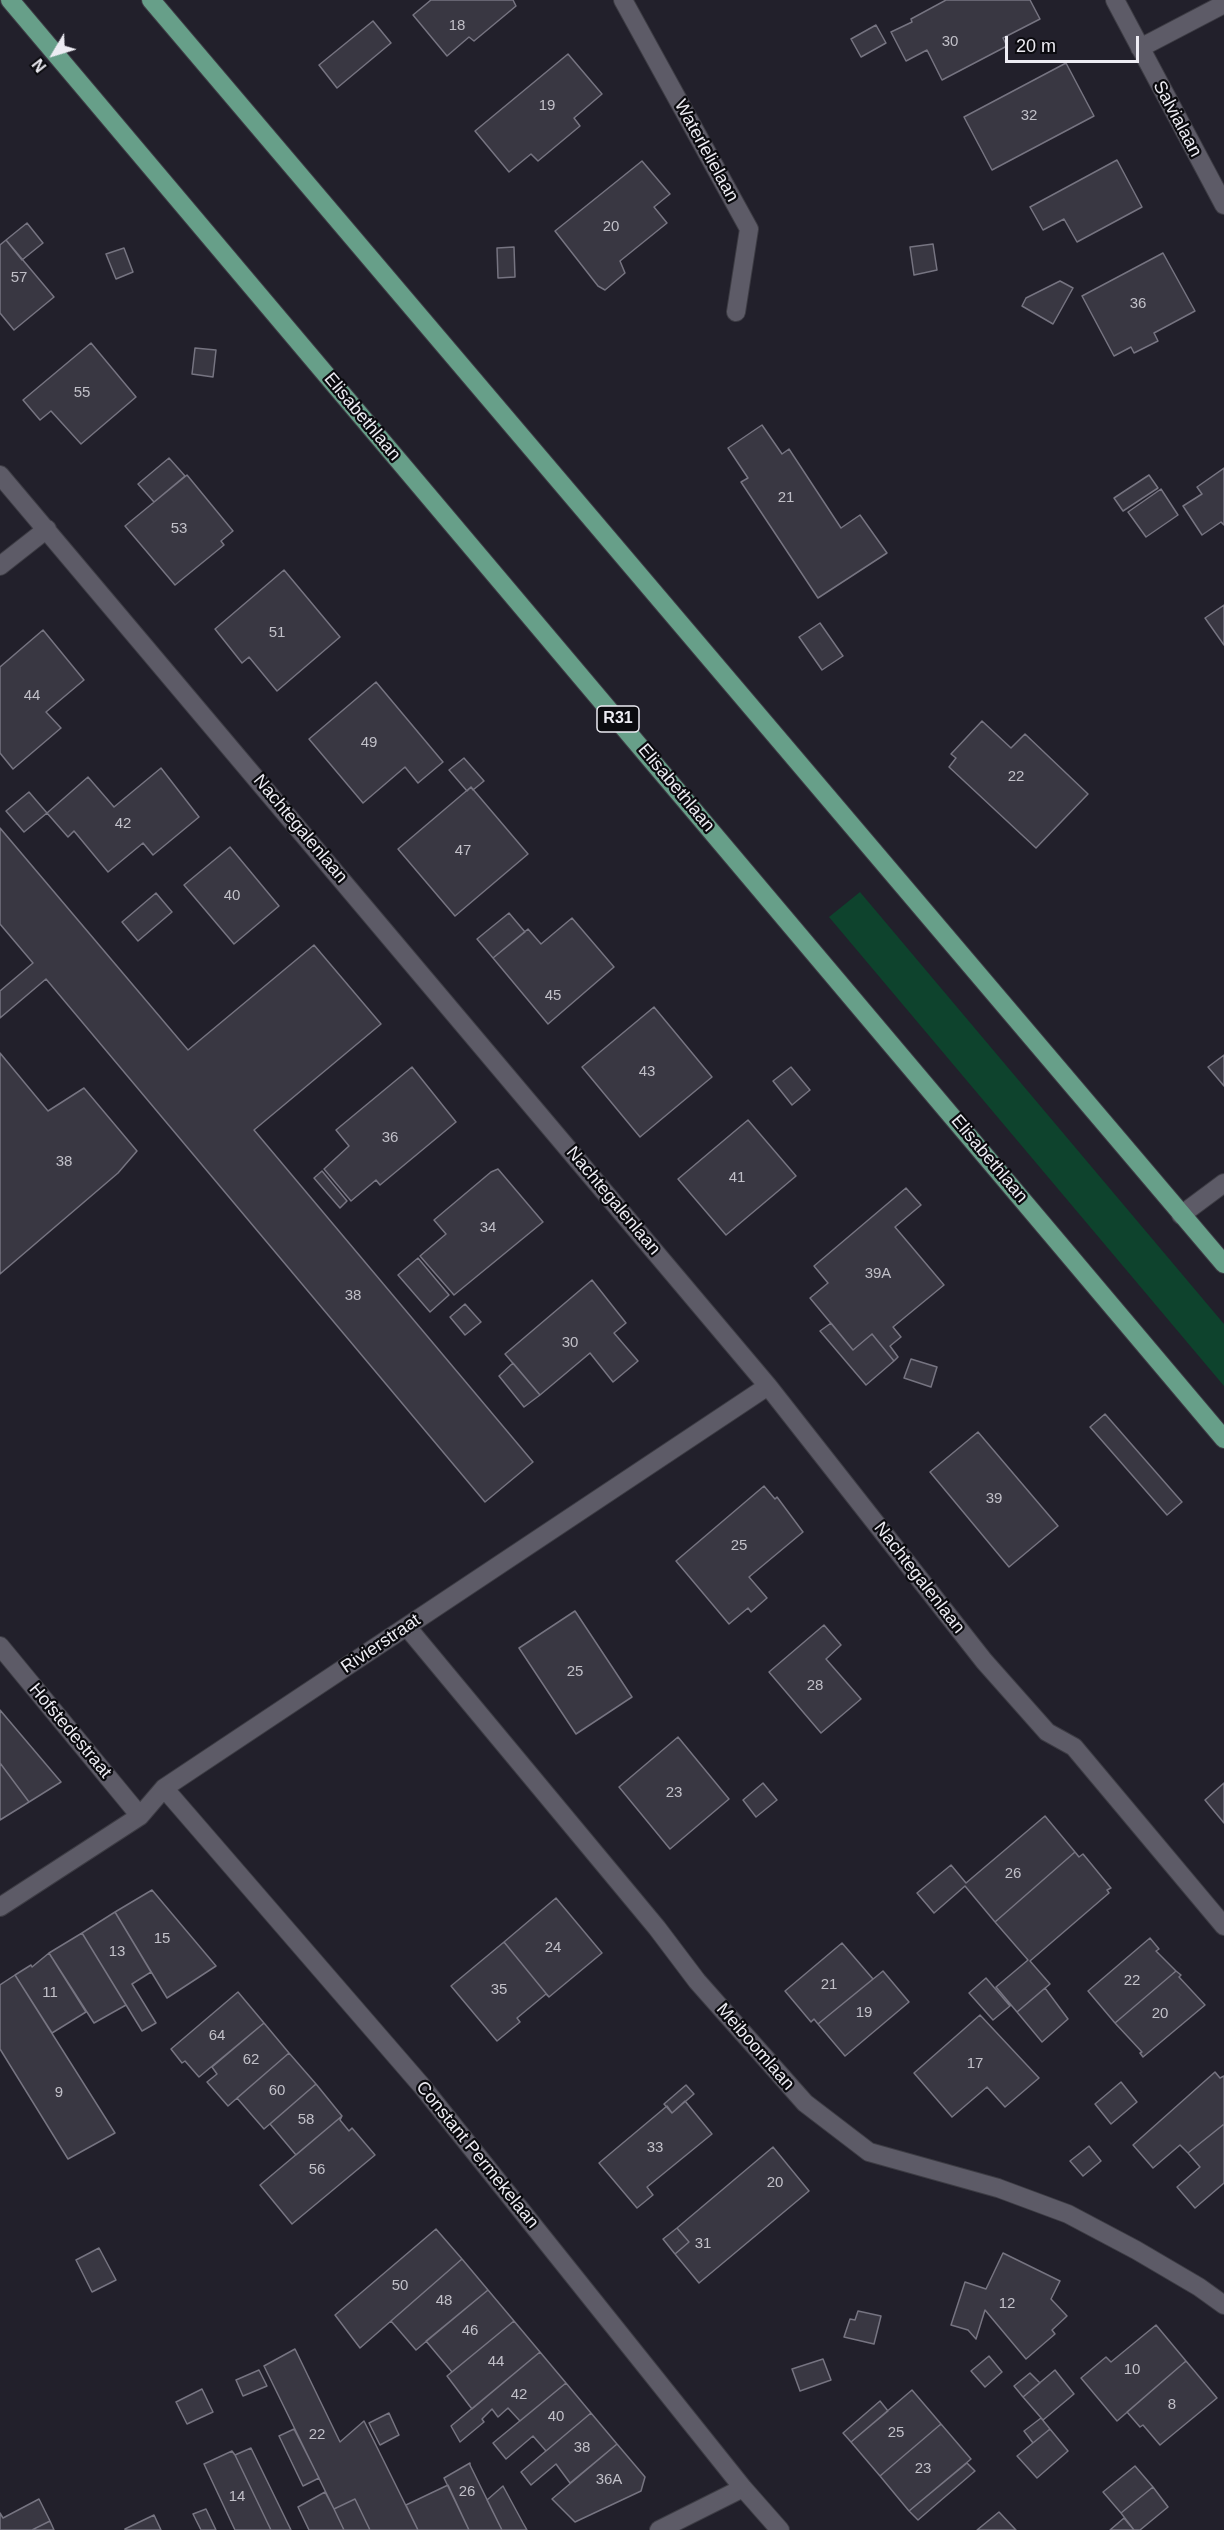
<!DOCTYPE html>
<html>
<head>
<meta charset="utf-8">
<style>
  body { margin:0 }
  #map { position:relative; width:1224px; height:2530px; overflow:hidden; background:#22202b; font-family:Helvetica,sans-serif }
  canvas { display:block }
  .north { position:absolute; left:24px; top:24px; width:60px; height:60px; -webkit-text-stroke:4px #0b0b0f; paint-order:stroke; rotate:232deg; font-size:16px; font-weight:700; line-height:24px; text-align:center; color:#edecf3 }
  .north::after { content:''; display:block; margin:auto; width:21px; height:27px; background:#edecf3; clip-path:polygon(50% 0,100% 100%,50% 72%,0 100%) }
  .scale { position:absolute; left:1005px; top:36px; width:134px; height:27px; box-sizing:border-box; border:3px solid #edecf3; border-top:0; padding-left:8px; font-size:18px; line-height:21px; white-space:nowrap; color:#edecf3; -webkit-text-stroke:4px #0b0b0f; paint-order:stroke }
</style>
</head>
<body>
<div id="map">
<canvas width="1224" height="2530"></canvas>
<div class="north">N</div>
<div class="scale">20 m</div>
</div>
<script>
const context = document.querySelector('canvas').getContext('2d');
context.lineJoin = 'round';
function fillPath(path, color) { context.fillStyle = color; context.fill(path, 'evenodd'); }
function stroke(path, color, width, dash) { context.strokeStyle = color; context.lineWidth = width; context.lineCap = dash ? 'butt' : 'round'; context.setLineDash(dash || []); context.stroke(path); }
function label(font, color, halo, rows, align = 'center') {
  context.font = font + ' Helvetica,sans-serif'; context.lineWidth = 4.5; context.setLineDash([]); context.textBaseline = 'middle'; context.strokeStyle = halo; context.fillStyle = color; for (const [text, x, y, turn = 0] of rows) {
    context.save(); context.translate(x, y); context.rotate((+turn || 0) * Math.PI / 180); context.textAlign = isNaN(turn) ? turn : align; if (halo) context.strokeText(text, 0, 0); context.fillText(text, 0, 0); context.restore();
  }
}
fillPath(new Path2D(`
  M860,892L1224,1324V1386L829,917Z`), '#0e432d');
const building = new Path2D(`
  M431,0H513L516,6L474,41L469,37L447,56L413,15Z
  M946,0H1030L1040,19L1003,38L1007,46L942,80L927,50L906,61L891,32L912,22L911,19Z
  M373,21L391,43L337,88L319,65Z
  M876,25L886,43L861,57L851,39Z
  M568,54L602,94L574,118L580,126L538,161L531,154L509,172L475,131Z
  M1066,63L1094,116L992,170L964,117Z
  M1117,160L1142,207L1077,242L1064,219L1043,230L1030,207Z
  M642,161L670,194L654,207L667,223L620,261L625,273L605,290L598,286L555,231Z
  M27,223L43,243L22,260L6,240Z
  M6,240L54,297L14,330L0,313V245Z
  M933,244L937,270L914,275L910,247Z
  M514,247L515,277L498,278L497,248Z
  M124,248L133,272L116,279L106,254Z
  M1163,253L1195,311L1154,333L1158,341L1134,353L1131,347L1114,356L1082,296Z
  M1060,281L1073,288L1053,324L1022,306L1026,298Z
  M91,343L136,397L81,444L51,411L40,420L23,400Z
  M195,348L216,350L213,377L192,374Z
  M762,425L782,454L789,449L841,528L860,515L887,553L818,598L741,482L748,478L728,448Z
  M169,458L185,476L154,502L138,484Z
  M1224,468V525L1221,522L1202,535L1183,506L1202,494L1197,487Z
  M187,475L233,531L221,541L224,545L175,585L125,526Z
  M1149,475L1158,488L1123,511L1114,498Z
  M1161,489L1178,515L1146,537L1128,512Z
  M284,570L340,637L277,691L249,657L242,663L215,629Z
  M1224,605V645L1205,618Z
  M820,623L843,656L822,670L799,637Z
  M43,630L84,680L46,712L61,728L13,769L0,753V667Z
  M376,682L443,762L418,783L405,767L363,803L309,739Z
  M982,721L1011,748L1025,734L1088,794L1036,848L949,767L956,758L951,754Z
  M464,758L484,781L473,790L471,787L467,791L449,770Z
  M161,768L199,817L153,855L143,843L108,872L74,831L68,837L47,813L88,777L114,807Z
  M471,787L528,854L455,916L398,849Z
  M29,792L47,813L24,832L6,811Z
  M0,828L188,1050L314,945L381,1024L254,1130L533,1462L485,1502L46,979L0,1018V991L33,963L0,924Z
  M230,847L279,906L234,944L184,885Z
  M156,893L172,912L138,941L122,922Z
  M509,913L525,932L493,958L477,939Z
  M572,918L614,967L548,1024L493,958L528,929L541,944Z
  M654,1007L712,1077L640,1137L582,1067Z
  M0,1053L48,1111L84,1088L137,1151L118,1173L0,1274Z
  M1224,1055V1086L1208,1067Z
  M412,1067L456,1122L380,1185L376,1180L351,1201L324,1169L349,1146L336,1130Z
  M791,1067L810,1090L792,1105L773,1081Z
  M748,1120L796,1176L726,1235L678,1179Z
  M498,1169L543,1222L454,1295L420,1256L446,1234L434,1220L491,1172Z
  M322,1171L347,1201L340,1208L314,1178Z
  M906,1188L921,1205L895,1227L944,1285L893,1327L901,1337L890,1346L898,1357L894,1361L872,1334L853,1350L810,1298L828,1283L814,1266Z
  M418,1258L449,1295L430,1312L398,1275Z
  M592,1280L626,1323L614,1333L638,1361L613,1382L590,1353L540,1395L505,1354Z
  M465,1304L481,1322L465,1335L450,1317Z
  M831,1323L853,1350L872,1334L894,1361L866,1385L820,1331Z
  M911,1359L937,1367L931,1387L904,1378Z
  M513,1363L540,1395L524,1407L499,1376Z
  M1105,1414L1182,1502L1167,1515L1090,1427Z
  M978,1432L1058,1526L1009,1567L930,1472Z
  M764,1486L775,1499L777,1497L803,1532L749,1577L767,1598L751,1612L748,1608L729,1624L676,1561Z
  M575,1611L632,1697L576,1734L519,1648Z
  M824,1625L841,1645L826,1659L861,1699L821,1733L769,1672Z
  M0,1710L61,1782L29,1802L0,1763Z
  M678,1737L729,1799L670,1849L619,1787Z
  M0,1763L29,1802L0,1820Z
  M763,1783L777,1800L756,1817L743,1800Z
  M1224,1783V1823L1205,1800Z
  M1045,1816L1075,1852L995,1922L965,1886L934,1913L917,1893L951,1865L966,1883Z
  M1075,1852L1079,1857L1083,1854L1111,1888L1107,1890L1109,1893L1030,1961L1050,1984L1017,2012L996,1987L1028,1960L995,1922Z
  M152,1890L216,1966L167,1998L115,1912Z
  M556,1898L602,1953L549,1997L504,1942Z
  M115,1912L151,1972L132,1984L156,2023L142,2031L82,1933Z
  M82,1933L126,2005L94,2023L49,1953Z
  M1150,1938L1159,1949L1156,1951L1176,1971L1115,2023L1088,1991Z
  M504,1942L549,1997L546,1994L517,2018L520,2022L497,2041L451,1986Z
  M842,1943L873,1979L818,2024L814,2019L811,2022L785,1991Z
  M49,1953L86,2012L52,2033L15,1975L31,1965L32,1967Z
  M883,1971L909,2002L845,2056L818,2024Z
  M1176,1971L1181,1975L1179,1977L1205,2005L1143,2057L1140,2053L1142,2052L1115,2023Z
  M15,1975L115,2133L68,2159L0,2049V1985Z
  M986,1978L1010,2006L993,2020L969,1993Z
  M1045,1988L1068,2019L1042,2042L1017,2012Z
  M238,1992L264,2023L199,2077L185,2061L182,2063L171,2049Z
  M980,2015L1039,2078L1005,2107L987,2087L952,2117L914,2073Z
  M264,2023L289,2053L228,2106L207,2082L217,2074L212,2067Z
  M289,2053L316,2084L264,2129L237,2098Z
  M1215,2072L1220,2078L1224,2076V2124L1188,2153L1180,2145L1153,2168L1133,2145Z
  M1121,2082L1137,2102L1111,2124L1095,2104Z
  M316,2084L342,2116L296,2155L270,2124Z
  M686,2085L694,2094L672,2113L664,2104Z
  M685,2101L712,2134L647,2187L653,2195L637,2208L599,2163L667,2106L672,2113Z
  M342,2116L340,2120L349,2131L352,2128L375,2155L292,2224L260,2185Z
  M1224,2124V2183L1195,2208L1177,2187L1200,2167L1188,2153Z
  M1089,2146L1101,2161L1083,2176L1070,2161Z
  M773,2147L809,2191L699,2283L675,2254L689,2242L677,2228Z
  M677,2228L689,2242L675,2254L663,2239Z
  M436,2229L462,2259L360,2348L335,2315Z
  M99,2248L116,2280L92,2292L76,2260Z
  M1003,2253L1060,2281L1051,2299L1067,2316L1052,2330L1055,2334L1026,2359L985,2310L976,2339L968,2330L951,2325L965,2282L986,2289Z
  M462,2259L488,2290L416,2350L391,2321Z
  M488,2290L514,2321L452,2372L426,2341Z
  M858,2311L881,2316L874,2344L844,2337L850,2319L855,2320Z
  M514,2321L540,2352L472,2409L447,2376Z
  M1156,2325L1186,2361L1117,2421L1081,2378L1106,2357L1111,2362Z
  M295,2349L340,2442L364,2421L418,2530H370L355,2499L334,2509L264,2366Z
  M540,2352L566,2383L520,2421L508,2408L498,2417L492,2409L482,2419L484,2422L460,2442L451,2426Z
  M989,2356L1002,2372L985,2387L971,2371Z
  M823,2359L831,2380L800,2391L792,2369Z
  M1186,2361L1217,2398L1160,2445L1143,2425L1140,2427L1127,2412Z
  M259,2370L267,2386L243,2396L236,2380Z
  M1055,2370L1074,2394L1043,2420L1023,2397Z
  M1030,2373L1040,2383L1023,2397L1014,2386Z
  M566,2383L591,2413L546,2451L533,2436L506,2459L493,2443Z
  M202,2389L213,2412L187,2424L176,2402Z
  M912,2390L941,2424L880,2476L851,2442Z
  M880,2401L888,2411L851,2442L843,2433Z
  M389,2413L399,2435L380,2445L369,2423Z
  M591,2413L617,2444L570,2483L556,2464L531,2485L521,2472Z
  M1041,2418L1050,2429L1033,2443L1024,2431Z
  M941,2424L971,2459L909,2511L880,2476Z
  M294,2429L319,2478L303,2486L279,2436Z
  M1050,2429L1068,2451L1037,2478L1017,2456Z
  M617,2444L645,2477L641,2491L575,2522L552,2499Z
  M251,2448L291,2530H271L235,2455Z
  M232,2451L235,2455L271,2530H235L204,2464Z
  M470,2463V2465L502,2530H469L444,2478Z
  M967,2463L975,2471L918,2520L909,2511Z
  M1135,2466L1153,2487L1121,2513L1103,2492Z
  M448,2485L469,2530H418L406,2505Z
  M503,2486L523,2523L527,2530H502L487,2500Z
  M1153,2487L1168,2507L1140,2530H1134L1121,2513Z
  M325,2492L334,2509L344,2530H309L298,2507Z
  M39,2499L50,2521L32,2530H0V2513L3,2518Z
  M355,2499L370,2530H344L334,2509Z
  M206,2509L216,2530H201L193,2514Z
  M999,2512L1016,2530H977Z
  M154,2515L161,2530H125V2529Z
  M1124,2518L1134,2530H1110Z
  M50,2521L54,2530H32Z`);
fillPath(building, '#393742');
stroke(building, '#767481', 1.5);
const lane = new Path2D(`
  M1181,1215L1224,1183`);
const street = new Path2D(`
  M623,0L749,229L736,312
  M1115,0L1224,205
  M1140,48L1224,4
  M0,475L768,1386L984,1661L1047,1732L1074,1747L1224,1926
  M0,566L47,529
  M407,1627L657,1928L697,1981L805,2103L869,2152L998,2188L1068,2214L1136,2250L1199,2287L1224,2305
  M0,1646L140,1816
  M164,1788L421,2085L743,2488L780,2530
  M0,1907L140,1816L164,1788L768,1386
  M659,2530L743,2488`);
const primary = new Path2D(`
  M10,0L1224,1439
  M151,0L1224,1264`);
stroke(lane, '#3d3c44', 20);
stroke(street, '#3d3c44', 20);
stroke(primary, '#3d3c44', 20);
stroke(lane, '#5d5b67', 18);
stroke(street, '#5d5b67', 18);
stroke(primary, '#679f89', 18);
label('15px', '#c0bfc7', null, [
  ["18",457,26],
  ["30",950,42],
  ["19",547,106],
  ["32",1029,116],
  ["20",611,227],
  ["57",19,278],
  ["36",1138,304],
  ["55",82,393],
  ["21",786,498],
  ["53",179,529],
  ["51",277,633],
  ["44",32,696],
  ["49",369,743],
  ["22",1016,777],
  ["42",123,824],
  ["47",463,851],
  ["40",232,896],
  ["45",553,996],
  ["43",647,1072],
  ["36",390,1138],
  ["38",64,1162],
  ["41",737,1178],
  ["34",488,1228],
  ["39A",878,1274],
  ["38",353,1296],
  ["30",570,1343],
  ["39",994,1499],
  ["25",739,1546],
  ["25",575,1672],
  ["28",815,1686],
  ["23",674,1793],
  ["26",1013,1874],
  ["15",162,1939],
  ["24",553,1948],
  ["13",117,1952],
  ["22",1132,1981],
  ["21",829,1985],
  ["35",499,1990],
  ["11",50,1993],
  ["19",864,2013],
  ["20",1160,2014],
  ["64",217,2036],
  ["62",251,2060],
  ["17",975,2064],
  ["60",277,2091],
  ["9",59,2093],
  ["58",306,2120],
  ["33",655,2148],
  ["56",317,2170],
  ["20",775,2183],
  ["31",703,2244],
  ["50",400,2286],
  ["48",444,2301],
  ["12",1007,2304],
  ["46",470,2331],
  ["44",496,2362],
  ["10",1132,2370],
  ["42",519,2395],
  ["8",1172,2405],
  ["40",556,2417],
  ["25",896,2433],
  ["22",317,2435],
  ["38",582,2448],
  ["23",923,2469],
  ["36A",609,2480],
  ["26",467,2492],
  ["14",237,2497]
]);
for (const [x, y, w] of [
  [618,719,42]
]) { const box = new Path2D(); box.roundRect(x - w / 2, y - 13, w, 26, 4.5); context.fillStyle = '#0b0b0f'; context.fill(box); stroke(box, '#edecf3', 1.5); }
label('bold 16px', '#edecf3', null, [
  ["R31",618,719]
]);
label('18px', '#edecf3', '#0b0b0f', [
  ["Salvialaan",1177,119,62],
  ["Waterlelielaan",706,151,61],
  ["Elisabethlaan",362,417,50],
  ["Elisabethlaan",676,788,50],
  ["Nachtegalenlaan",300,829,50],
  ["Elisabethlaan",989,1159,50],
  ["Nachtegalenlaan",613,1201,50],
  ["Nachtegalenlaan",919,1578,52],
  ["Rivierstraat",381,1644,-34],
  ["Hofstedestraat",70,1731,50],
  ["Meiboomlaan",755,2047,49],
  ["Constant Permekelaan",477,2155,51]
]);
</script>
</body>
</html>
